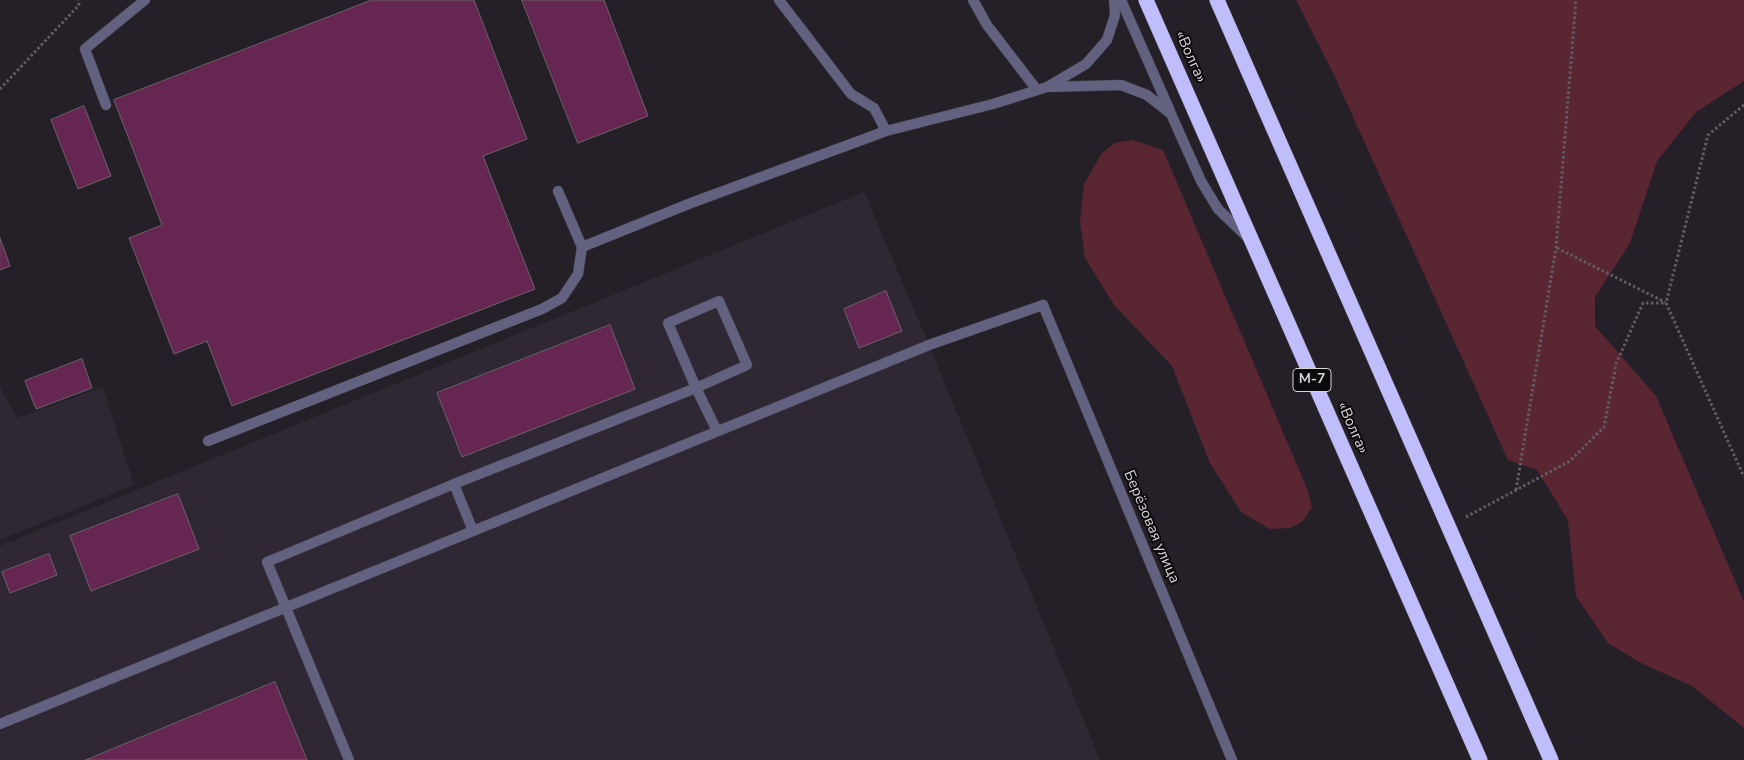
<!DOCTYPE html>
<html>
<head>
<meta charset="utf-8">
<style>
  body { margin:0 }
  canvas { display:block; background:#251f28 }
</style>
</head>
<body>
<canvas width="1744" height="760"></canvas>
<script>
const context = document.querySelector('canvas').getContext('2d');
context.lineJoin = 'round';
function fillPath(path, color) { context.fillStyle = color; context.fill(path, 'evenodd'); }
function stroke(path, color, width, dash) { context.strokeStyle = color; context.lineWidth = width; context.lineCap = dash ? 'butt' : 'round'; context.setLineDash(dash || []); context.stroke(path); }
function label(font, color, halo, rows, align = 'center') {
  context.font = font + ' "Nunito Sans",sans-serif'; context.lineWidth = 4; context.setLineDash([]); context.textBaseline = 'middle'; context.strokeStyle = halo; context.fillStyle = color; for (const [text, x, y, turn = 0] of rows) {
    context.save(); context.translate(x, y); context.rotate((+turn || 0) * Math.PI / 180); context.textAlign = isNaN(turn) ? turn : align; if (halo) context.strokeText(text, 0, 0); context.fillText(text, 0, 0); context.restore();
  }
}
fillPath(new Path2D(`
  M864,192L929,345L1100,760H0V546Z
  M0,387L17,418L103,387L134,485L0,540Z`), '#2f2734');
fillPath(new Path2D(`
  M1296,0H1744V81L1696,112L1657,161L1630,243L1595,297V326L1656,396L1744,602V728L1692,686L1641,663L1608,643L1576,596L1568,520L1537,470L1508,460L1335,77Z
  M1132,140L1163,150L1308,491L1312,507L1302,522L1289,528L1270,529L1241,512L1210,463L1172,366L1114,305L1085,258L1080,221L1084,184L1102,153L1115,143Z`), '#5a2631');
const building = new Path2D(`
  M372,0H474L527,139L483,156L535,289L232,406L207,341L174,354L129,238L162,225L114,100Z
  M522,0H604L648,116L578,143Z
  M84,106L111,176L78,189L51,120Z
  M0,238L10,266L0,270Z
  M886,291L902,331L859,348L844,309Z
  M610,325L635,389L462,457L437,393Z
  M82,359L92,388L36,409L25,381Z
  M178,494L199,549L91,591L70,536Z
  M49,554L57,575L10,593L2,572Z
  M275,682L307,760H86Z`);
fillPath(building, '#652652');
stroke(building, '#6e6269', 1);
const lane = new Path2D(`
  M779,0L851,94L874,108L886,131
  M973,0L987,25L1037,90
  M1121,0L1170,111
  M1048,87L1121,85L1147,95L1171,114L1201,181L1218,209L1247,237
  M106,105L85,49L145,0
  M558,191L582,247L691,203L886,131L993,104L1047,87L1086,64L1107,40L1115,15L1114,0
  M719,301L747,365L696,388L668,323Z
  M208,441L542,309L562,298L578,274L582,247
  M454,484L696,388L717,431
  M0,724L929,345L1043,305
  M349,760L267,562L454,484L473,531`);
const street = new Path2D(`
  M1043,305L1232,760`);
const highway = new Path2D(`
  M1146,0L1480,760
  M1217,0L1551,760`);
stroke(lane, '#423c45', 11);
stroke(street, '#423c45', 11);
stroke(highway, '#423c45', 16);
stroke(new Path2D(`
  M0,89L79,5L78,0
  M1744,105L1708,135L1666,303L1744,477
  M1557,248L1665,302
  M1516,490L1556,248L1576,0
  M1466,517L1570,461L1604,427L1616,364L1643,303H1666`), '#615c64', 3, [2.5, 2.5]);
stroke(lane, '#626180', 10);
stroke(street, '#626180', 10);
stroke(highway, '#bfbdfa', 15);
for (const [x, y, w] of [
  [1312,380,38]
]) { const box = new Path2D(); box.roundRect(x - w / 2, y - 11.5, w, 23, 4); context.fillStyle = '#0d0a0e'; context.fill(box); stroke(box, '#d9d5db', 1); }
label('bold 14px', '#d9d5db', null, [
  ["М-7",1312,380]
]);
label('15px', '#d9d5db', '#0d0a0e', [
  ["«Волга»",1190,57,66],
  ["«Волга»",1352,428,66],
  ["Берёзовая улица",1151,527,67]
]);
</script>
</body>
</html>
